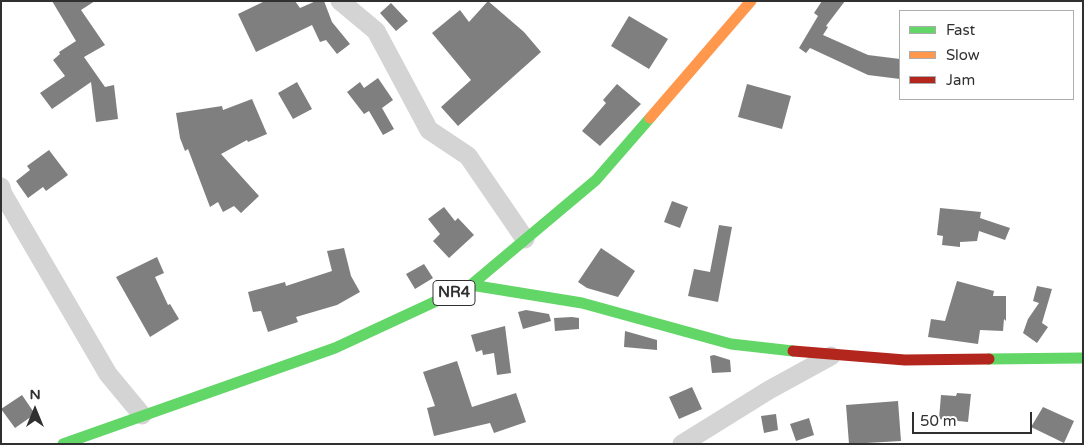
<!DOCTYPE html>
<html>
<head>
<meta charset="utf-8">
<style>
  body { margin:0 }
  #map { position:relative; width:1084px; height:445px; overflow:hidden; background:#fff; font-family:"Varela Round",sans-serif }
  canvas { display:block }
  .frame { position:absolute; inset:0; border:2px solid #303030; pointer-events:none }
  .legend { position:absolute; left:899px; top:10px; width:175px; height:90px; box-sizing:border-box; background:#fff; border:1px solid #acacac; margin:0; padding:6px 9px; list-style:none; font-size:15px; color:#303030 }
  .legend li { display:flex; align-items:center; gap:10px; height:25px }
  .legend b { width:25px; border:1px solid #acacac }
  .north { position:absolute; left:10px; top:385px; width:50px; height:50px; -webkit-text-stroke:4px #fff; paint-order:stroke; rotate:0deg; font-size:14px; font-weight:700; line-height:20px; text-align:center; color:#303030 }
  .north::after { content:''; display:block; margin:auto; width:18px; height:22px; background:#303030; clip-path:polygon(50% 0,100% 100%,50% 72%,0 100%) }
  .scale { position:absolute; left:912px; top:412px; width:120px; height:22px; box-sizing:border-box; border:2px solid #303030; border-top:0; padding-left:6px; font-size:15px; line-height:18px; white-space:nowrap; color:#303030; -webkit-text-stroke:4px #fff; paint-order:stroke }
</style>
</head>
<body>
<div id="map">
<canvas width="1084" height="445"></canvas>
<div class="frame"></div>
<ul class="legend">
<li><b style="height:6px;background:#63d668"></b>Fast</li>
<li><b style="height:6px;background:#ff974d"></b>Slow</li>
<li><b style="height:6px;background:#b3261e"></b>Jam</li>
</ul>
<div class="north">N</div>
<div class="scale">50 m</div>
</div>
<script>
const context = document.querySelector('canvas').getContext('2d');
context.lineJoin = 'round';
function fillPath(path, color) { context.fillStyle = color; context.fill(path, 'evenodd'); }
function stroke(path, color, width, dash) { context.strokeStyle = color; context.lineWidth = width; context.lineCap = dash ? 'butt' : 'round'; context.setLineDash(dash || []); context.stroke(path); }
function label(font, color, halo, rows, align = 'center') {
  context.font = font + ' "Varela Round",sans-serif'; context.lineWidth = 5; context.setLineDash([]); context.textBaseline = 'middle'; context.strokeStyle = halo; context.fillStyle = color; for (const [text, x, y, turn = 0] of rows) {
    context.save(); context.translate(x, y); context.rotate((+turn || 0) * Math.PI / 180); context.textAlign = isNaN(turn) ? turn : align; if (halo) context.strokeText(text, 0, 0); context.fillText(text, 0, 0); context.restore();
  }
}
fillPath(new Path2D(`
  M52,1H95L81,10L105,45L84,57L105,87L114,85L118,119L96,122L91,82L52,109L40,93L65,76L53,60L60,54L59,52L76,41Z
  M265,1H295L300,8L316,1H324L332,22L350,44L337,54L326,40L320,42L312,25L256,52L238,14Z
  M488,1L524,32L541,52L458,126L441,107L471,80L432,33L460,10L469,22Z
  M822,1H845L826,26L828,27L823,35L868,55L900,59V79L868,75L810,48L806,53L799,48L818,16L814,13Z
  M391,3L408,21L396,31L380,13Z
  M629,16L668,39L649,69L611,46Z
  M378,78L393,100L382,108L394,129L383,135L369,111L364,114L347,92L360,82L364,88Z
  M297,82L312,109L293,119L278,93Z
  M617,84L641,104L600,146L582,131L606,103L603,100Z
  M747,84L791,96L782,129L738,117Z
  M252,99L267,134L248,142L247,140L221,154L259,196L241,213L234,206L223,212L218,202L210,207L188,149L185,151L180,138L176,113L222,106L223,110Z
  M49,150L68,175L46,191L43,187L28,198L16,181L30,170L27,166Z
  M672,201L688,207L680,228L664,222Z
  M444,207L455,221L458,218L474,235L449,258L433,241L440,234L428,219Z
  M940,208L981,212L980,218L1010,228L1005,240L979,231L977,241L960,242V247L942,245L943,236L937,235Z
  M719,225L732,227L718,302L688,296L694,269L710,272Z
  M344,248L351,276L360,292L337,305L296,317L298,322L268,332L261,311L253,312L248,292L285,282L286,286L332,271L327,251Z
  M601,248L635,271L618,297L587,288L578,282Z
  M157,257L164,273L155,277L168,305L170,304L179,319L150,337L116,277Z
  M424,264L433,278L415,289L406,274Z
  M957,281L994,291L993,296H1006V321L1004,319L1003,331L980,330L978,344L928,337L931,319L945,321Z
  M1037,286L1052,289L1042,323L1048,327L1037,343L1023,333L1028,319L1039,303L1033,301Z
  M526,310L549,314L551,321L523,329L518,312Z
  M572,317L579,318V329L555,331L554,318Z
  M505,326L511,373L497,375L494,353L483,355L482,350L476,352L471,335Z
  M625,331L657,340V350L624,347Z
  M714,355L730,360L731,372L712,373L710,356Z
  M457,361L472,407L516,393L526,422L494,433L490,423L434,436L427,408L435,406L423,372Z
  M692,387L702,409L679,419L669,397Z
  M957,393L971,394L968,422L939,419L941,395L956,396Z
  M22,395L35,414L15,428L1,409Z
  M898,401L901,441L849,444L846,405Z
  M1043,407L1074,421L1064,443L1031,427Z
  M776,414L778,430L764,433L761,416Z
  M809,418L814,435L796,441L790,424Z`), '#7f7f7f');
stroke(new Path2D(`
  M340,1L376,31L429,130L468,156L525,239
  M1,187L3,194L108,374L142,415
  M682,444L769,390L831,356`), '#d4d4d4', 19);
stroke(new Path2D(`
  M471,285L582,303L731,344L793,351
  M989,359L1083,358
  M63,444L335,348L471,285L596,180L650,118`), '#63d668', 11);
stroke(new Path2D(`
  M650,118L751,1`), '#ff974d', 11);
stroke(new Path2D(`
  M793,351L905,360L989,359`), '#b3261e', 11);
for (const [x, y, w] of [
  [454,293,42]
]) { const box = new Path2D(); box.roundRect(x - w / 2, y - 12.5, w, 25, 4); context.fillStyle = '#fff'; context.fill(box); stroke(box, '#303030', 1); }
label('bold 15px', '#303030', null, [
  ["NR4",454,293]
]);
</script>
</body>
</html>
